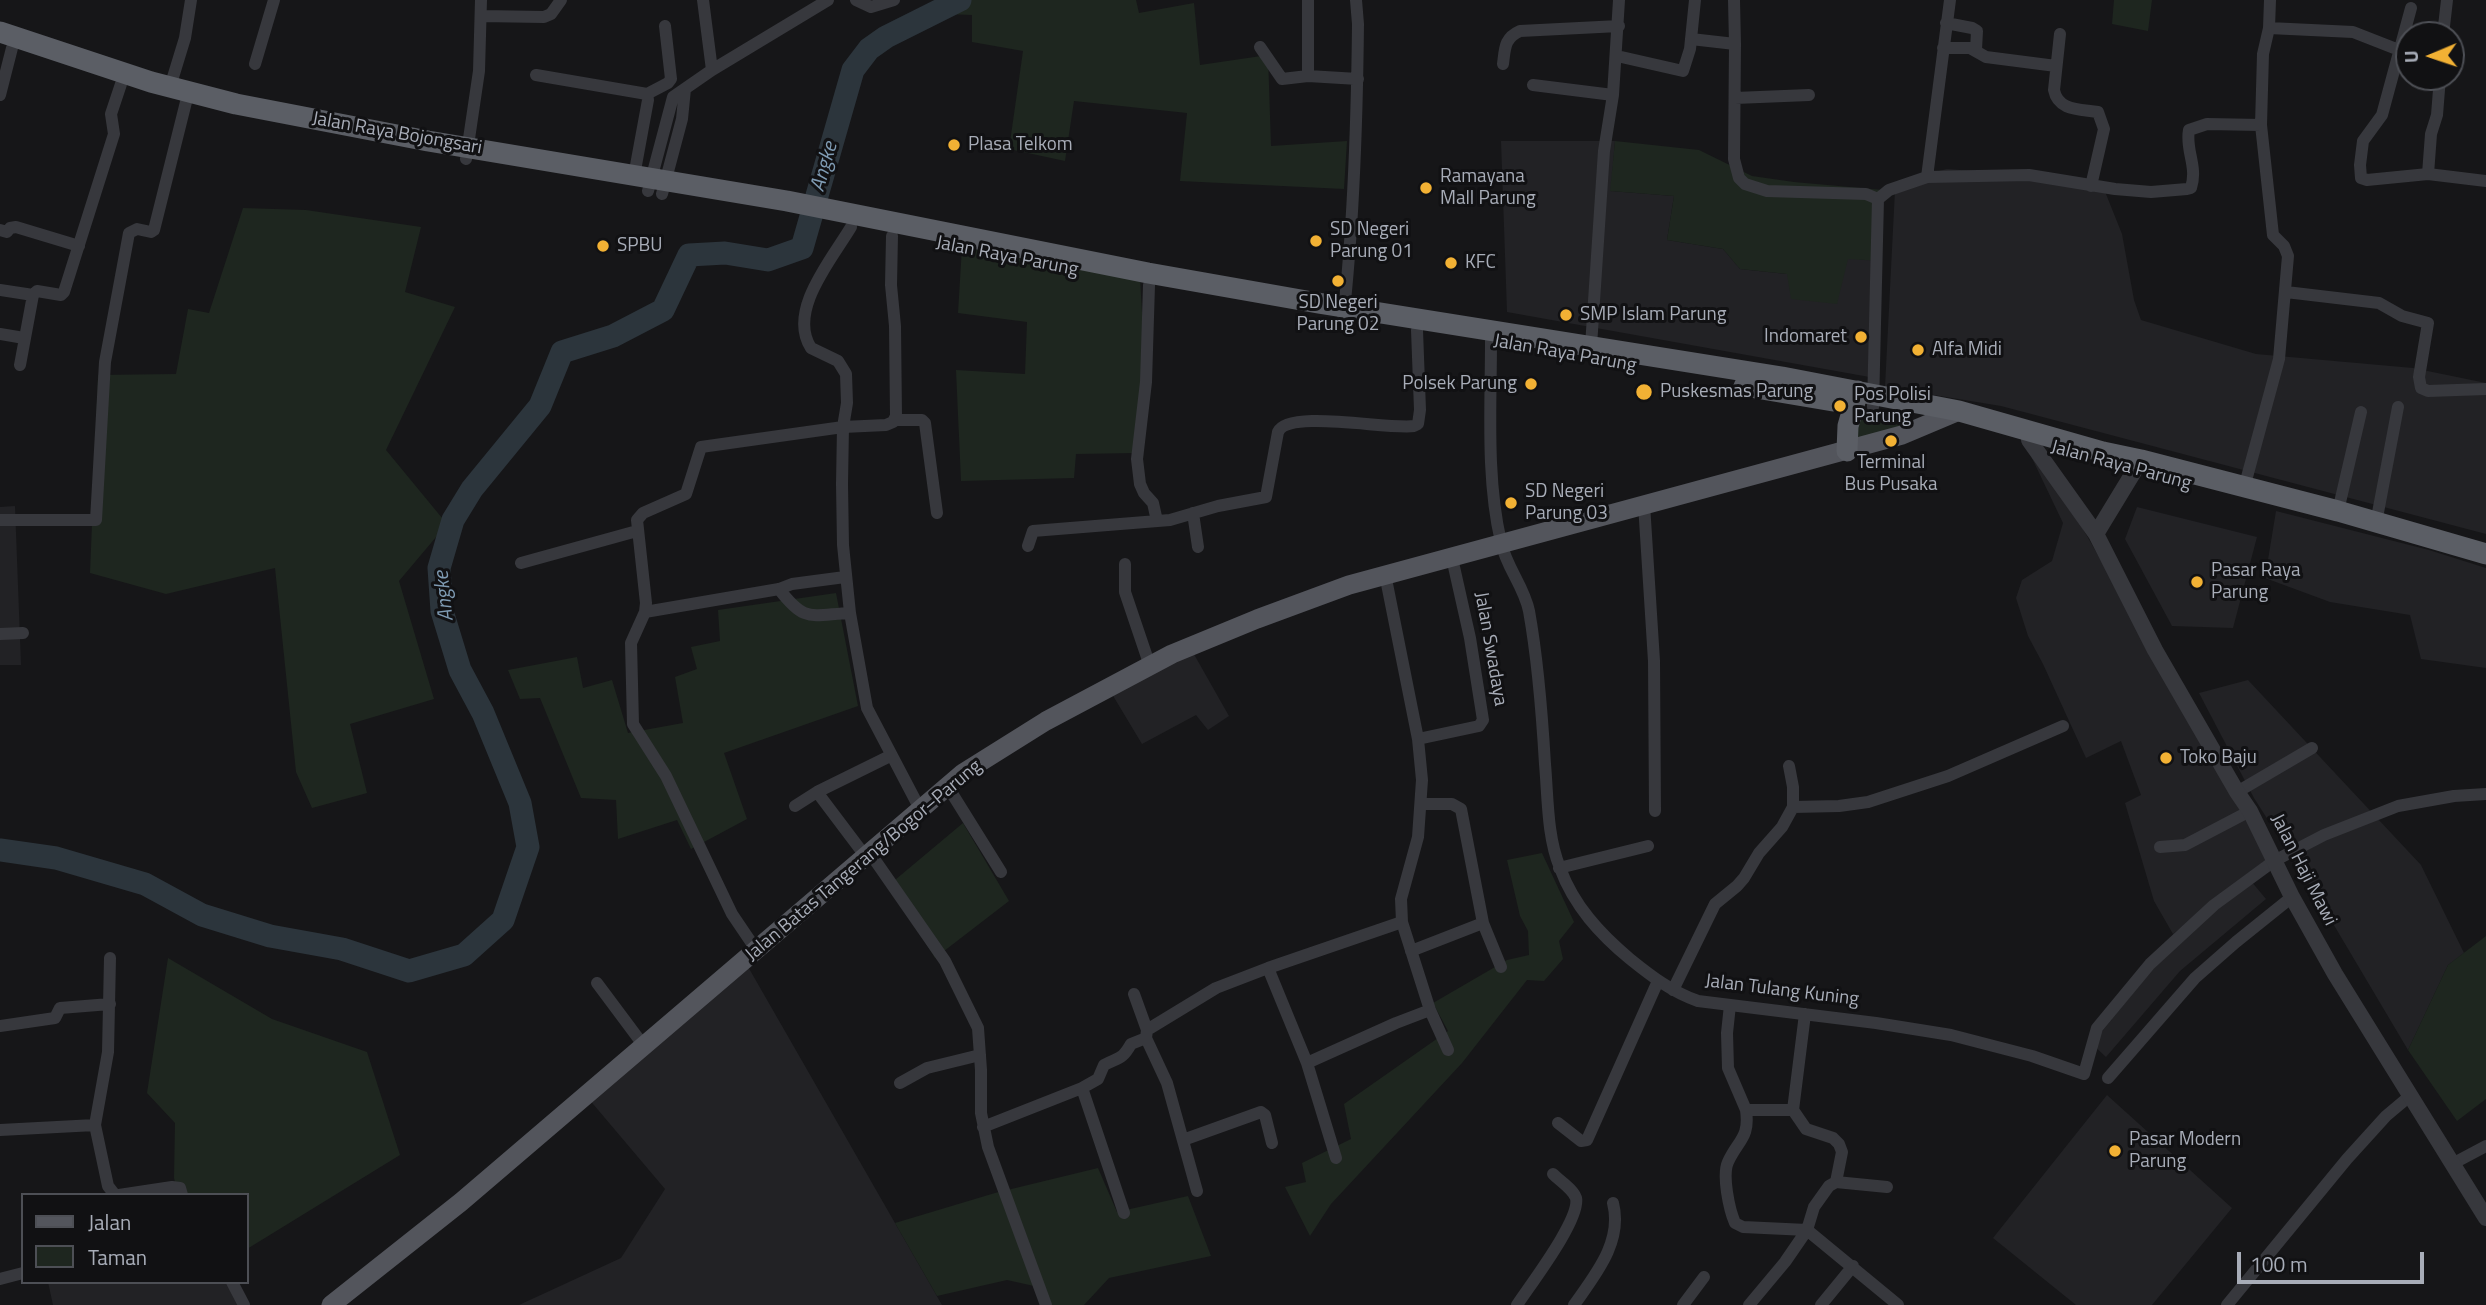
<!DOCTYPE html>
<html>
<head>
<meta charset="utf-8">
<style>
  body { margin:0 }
  #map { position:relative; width:2486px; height:1305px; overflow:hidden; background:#161618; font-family:"Titillium Web",sans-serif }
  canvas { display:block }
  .legend { position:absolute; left:21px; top:1193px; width:228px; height:91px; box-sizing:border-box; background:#111113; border:2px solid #4d4f55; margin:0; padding:9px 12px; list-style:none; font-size:21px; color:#a8adb8 }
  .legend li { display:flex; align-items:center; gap:14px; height:35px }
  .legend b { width:35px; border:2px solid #4d4f55 }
  .north { position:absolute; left:2395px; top:21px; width:70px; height:70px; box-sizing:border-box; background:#111113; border:2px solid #4d4f55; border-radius:50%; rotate:268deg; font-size:19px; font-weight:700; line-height:28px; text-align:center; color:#a8adb8 }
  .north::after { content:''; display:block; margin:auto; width:24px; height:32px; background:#f2b134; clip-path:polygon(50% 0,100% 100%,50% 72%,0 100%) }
  .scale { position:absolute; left:2237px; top:1252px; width:187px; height:32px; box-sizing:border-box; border:4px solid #a8adb8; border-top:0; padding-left:9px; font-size:21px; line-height:24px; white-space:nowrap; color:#a8adb8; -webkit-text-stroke:5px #111113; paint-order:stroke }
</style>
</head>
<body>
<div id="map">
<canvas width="2486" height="1305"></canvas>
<ul class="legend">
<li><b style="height:9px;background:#53555c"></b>Jalan</li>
<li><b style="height:19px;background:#1e261f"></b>Taman</li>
</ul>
<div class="north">U</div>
<div class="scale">100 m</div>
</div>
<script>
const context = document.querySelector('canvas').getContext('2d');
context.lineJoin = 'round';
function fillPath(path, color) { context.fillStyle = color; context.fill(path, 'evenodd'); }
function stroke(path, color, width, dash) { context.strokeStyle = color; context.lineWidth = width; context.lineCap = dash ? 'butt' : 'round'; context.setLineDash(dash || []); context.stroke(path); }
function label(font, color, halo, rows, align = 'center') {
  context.font = font + ' "Titillium Web",sans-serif'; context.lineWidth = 6; context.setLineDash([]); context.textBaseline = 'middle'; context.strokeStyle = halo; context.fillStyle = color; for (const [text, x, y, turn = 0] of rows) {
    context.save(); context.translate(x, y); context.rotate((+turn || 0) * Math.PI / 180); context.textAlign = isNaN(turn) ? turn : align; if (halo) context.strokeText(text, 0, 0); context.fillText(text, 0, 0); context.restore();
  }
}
fillPath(new Path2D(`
  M1501,141H1615L1611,191L1674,196L1667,240L1723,249L1740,269L1787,274L1848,258L1881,261L1875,378L1507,312Z
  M1947,169L2066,178L2104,189L2122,234L2134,300L2141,320L2256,354L2413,368L2486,383V534L2001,406L1885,387L1895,190L1914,177Z
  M2020,433L2030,436L2270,857L2173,934L2154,901L2125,803L2141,795L2121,741L2086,758L2043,664L2028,636L2016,598L2022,580L2052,561L2063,523Z
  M15,506L21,665H0V507Z
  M2137,507L2257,537L2233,628L2172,626L2125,539Z
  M2276,511L2429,550L2486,568V668L2421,659L2410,615L2330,602L2265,578Z
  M1191,649L1229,716L1208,730L1196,715L1142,744L1109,689Z
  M2248,680L2421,865L2464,953L2448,965L2408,1050L2322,905L2254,798L2199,693Z
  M2251,881L2266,899L2180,971L2106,1057L2092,1044L2165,953Z
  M743,958L942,1305H519L621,1258L665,1189L588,1098Z
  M2107,1095L2232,1208L2152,1305H2076L1993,1238Z
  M48,1282H237L246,1305H53Z`), '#222225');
fillPath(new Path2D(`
  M941,0H1136L1139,13L1194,3L1200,65L1268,55L1271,146L1347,141L1344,189L1180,181L1187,113L1074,101L1065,161L1009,149L1023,51L972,42V15L945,14Z
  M2114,0H2152L2148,31L2112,24Z
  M1615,141L1699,150L1752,176L1794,182L1883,190L1881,261L1848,259L1837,304L1791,299L1787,274L1740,269L1723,249L1667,240L1674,196L1610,191Z
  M243,208L306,210L421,227L405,292L455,307L386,450L447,524L399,581L434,699L350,724L367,793L312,808L296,772L275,568L166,594L90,573L98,375L176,374L188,309L209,313Z
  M962,247L1140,278L1144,346L1136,453L1076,454L1074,478L961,481L956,370L1025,374L1027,322L958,313Z
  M1866,410L1902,419L1901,429L1861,440L1854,434L1858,415Z
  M836,593L858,706L724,753L747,819L691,849L677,820L618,839L616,800L581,798L540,698L520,699L508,670L577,657L583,688L612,680L628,733L683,723L675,677L697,669L691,647L720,641L718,610Z
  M963,823L1009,901L935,958L889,885Z
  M1542,853L1574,922L1559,941L1563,959L1544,981L1527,980L1462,1063L1331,1204L1310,1236L1285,1187L1306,1182L1302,1163L1351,1139L1344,1104L1448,1031L1433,1003L1507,960L1529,955L1528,931L1520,916L1507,860Z
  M2486,936V1099L2457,1121L2408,1050L2448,965Z
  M168,958L272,1019L367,1052L400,1155L247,1249V1195H178L174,1178L175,1123L147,1093Z
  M1098,1168L1117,1212L1188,1196L1211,1256L1109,1278L1084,1305H1052L1043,1288L1007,1280L937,1296L895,1223L995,1193Z`), '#1e261f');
stroke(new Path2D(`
  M0,850L56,858L145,884L202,915L270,936L342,949L409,971L464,955L503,920L528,847L520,803L483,713L460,670L442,611L439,568L453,520L472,489L540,406L562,352L613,336L663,310L689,255L725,253L768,260L802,248L853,70L869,49L886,37L960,0`), '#2c353c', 23);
stroke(new Path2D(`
  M703,0L712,70
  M856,0L871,7L894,0
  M1308,0V76
  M2411,8L2382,115L2363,141L2360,165L2361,178L2367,180L2428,174
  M481,16L544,17L551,14L561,0
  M1946,23L1972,28L1977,31L1976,50
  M2269,28L2270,0
  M2060,34L2054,90C2058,111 2080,109 2098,112L2104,129L2091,186
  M2443,35L2447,0
  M1691,39L1735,44L1734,0
  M1735,44L1734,159L1739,178L1745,184L1767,191L1866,194L1878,199
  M1260,47L1282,79L1308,76L1358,79
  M1943,48H1970L1986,57L2056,66
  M1617,56L1683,71L1690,49L1695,0
  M255,64L274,0
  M1503,64C1505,49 1504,38 1520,31L1619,26
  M536,75L647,94L648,100L634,176
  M2440,77L2437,115L2431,134L2428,174L2486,181
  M1533,85L1613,95
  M170,87L185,38L191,0
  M647,94L668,83L671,79L665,26
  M0,95L12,48
  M1735,98L1809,95
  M466,159L479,71L481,0
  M1927,177L2029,175L2115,189L2151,192L2187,189L2191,188C2198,166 2185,150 2189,130L2207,124L2261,125L2263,54L2269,28L2353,32L2399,50
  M648,191L673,97L712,70L828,0
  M662,194L682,119L685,89
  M851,227C832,259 787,311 811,348L838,361L846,374L847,403L843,427L842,484L843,545L850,613L867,708L921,811
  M0,230L7,232L10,228L16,227L79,246
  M1149,285L1146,382L1137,459L1140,484L1144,493L1153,503L1157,521
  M0,290L33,295
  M2286,292L2379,303L2402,316L2428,323L2419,377L2421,388L2428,391L2486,389
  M1343,320C1354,222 1357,123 1358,24L1356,0
  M0,334L24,338
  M1491,341C1491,407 1486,478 1501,542C1506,567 1524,586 1529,611C1538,661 1542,713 1545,764C1548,798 1547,836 1560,868C1574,906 1600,934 1630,959C1651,976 1672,992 1698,1001L1876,1023L1951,1035L2032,1056L2084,1074L2097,1028L2150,964L2214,905L2274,861L2324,835L2398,806L2454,796L2486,794
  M1591,346L1604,151L1613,95L1619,0
  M20,365L33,295L37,291L61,295L64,292L114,134L111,114L121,84
  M1873,407L1878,199L1889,190L1927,177L1950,0
  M895,420H922L925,423L937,513
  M2244,488L2279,359L2288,256L2284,246L2273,235L2261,125
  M1644,504L1654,661L1655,811
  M2338,511L2361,412
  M1193,513L1198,547
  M0,520H96L105,362L129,233L137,229L151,232L154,230L186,102
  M2376,523L2398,407
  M1028,546L1033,531L1170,520L1218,506L1266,497L1278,432C1288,409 1389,430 1414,426L1418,424L1420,410L1417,330
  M521,563L637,531
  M1125,564V592L1150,666
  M1385,574L1418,739L1422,780L1418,837L1401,899L1402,922L1430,1010L1448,1050
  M779,589C805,623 810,615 850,613
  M645,612L779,589L792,584L845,577
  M0,634L23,633
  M1418,739L1479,726L1483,720L1470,638L1452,558
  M1789,766L1793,787V807
  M948,787L1001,872
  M817,792L866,857
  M2237,792L2312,748
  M1421,804H1452L1461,809L1483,923L1501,967
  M795,806L817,792L890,756
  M2160,847L2185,845L2250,811
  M870,853L945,961L978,1028L981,1070V1113L988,1147L1046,1305
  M1559,868L1648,846
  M757,951L732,914L666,776L633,724L631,643L645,612L646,603L637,520L643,513L686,494L701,447L843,427L886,425L893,422L896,416L895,326L891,285L892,236
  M1411,951L1483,923
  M110,958L108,1052L95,1125L108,1186L115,1195
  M1268,968L1307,1063L1336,1158
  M597,983L644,1046
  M1673,990L1715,904L1737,886L1744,878L1759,853L1782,827L1793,807L1839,806L1868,802L1948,776L2063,726
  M1134,994L1147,1030L1146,1038L1167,1083L1197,1191
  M1730,1005L1727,1033L1728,1068L1746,1110H1793
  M1805,1014L1793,1110L1806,1129L1833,1138L1839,1144L1842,1152L1836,1182
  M0,1026L55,1018L60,1008L110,1004
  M1147,1030L1216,988L1268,968L1402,922
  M1307,1063L1396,1023L1430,1010
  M2108,1078L2195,978L2236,942L2292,897
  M900,1083L927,1068L980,1055
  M1082,1088L1124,1213
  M1746,1110C1750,1138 1738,1140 1728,1162C1722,1175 1729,1209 1735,1223L1743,1227L1807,1230L1898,1305
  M1558,1123L1581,1141L1587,1140L1658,981
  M983,1127L1082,1088L1098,1079L1104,1065C1119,1057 1122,1060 1131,1044L1146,1038
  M0,1130L95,1125
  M1183,1140L1261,1112L1265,1115L1272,1143
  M2454,1163L2486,1146
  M119,1195L172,1187L180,1188L182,1195
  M0,1279L23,1273
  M232,1282L244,1305
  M1517,1305C1530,1285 1581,1219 1576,1198C1573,1189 1560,1181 1553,1174
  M1574,1305C1595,1275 1623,1242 1613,1203
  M1683,1305L1704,1277
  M1749,1305L1785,1262L1807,1230L1814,1207L1829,1186L1836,1182L1887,1187
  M1821,1305L1853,1266
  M2227,1305L2347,1159L2386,1116L2411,1095`), '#37383d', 12);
stroke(new Path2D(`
  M2029,440L2096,534L2155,650L2237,792L2250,811L2292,897L2335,974L2486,1218
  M2096,534L2141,460`), '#37383d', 16);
stroke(new Path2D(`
  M331,1305L461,1202L963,773L1046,721L1172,654L1257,619L1349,585L1902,435L1959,411`), '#53555c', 19);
stroke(new Path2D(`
  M0,32L151,82L236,104L428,141L787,201L1148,273L1318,303L1782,377L1959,411L2103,452L2141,460L2338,511L2486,554
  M1744,386L1833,401
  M1847,451L1848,426L1858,391`), '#5b5e65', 21);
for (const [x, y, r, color] of [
  [954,145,7,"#f2b134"],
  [1426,188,7,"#f2b134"],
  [1316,241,7,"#f2b134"],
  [603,246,7,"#f2b134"],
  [1451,263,7,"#f2b134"],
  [1338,281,7,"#f2b134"],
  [1566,315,7,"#f2b134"],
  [1861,337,7,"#f2b134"],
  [1918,350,7,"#f2b134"],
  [1531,384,7,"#f2b134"],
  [1644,392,9,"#f2b134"],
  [1840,406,7,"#f2b134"],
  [1891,441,7,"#f2b134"],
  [1511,503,7,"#f2b134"],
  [2197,582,7,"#f2b134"],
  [2166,758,7,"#f2b134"],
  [2115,1151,7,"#f2b134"]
]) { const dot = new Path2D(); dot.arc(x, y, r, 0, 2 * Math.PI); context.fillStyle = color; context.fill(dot); stroke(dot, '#111113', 2.5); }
label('19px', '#a8adb8', '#111113', [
  ["Jalan Raya Bojongsari",397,134,10],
  ["Jalan Raya Parung",1007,257,11],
  ["Jalan Raya Parung",1565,354,10],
  ["Jalan Raya Parung",2121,466,15],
  ["Jalan Swadaya",1490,649,80],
  ["Jalan Batas Tangerang/Bogor–Parung",864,861,-40],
  ["Jalan Haji Mawi",2303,870,63],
  ["Jalan Tulang Kuning",1782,991,7]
]);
label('19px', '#a8adb8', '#111113', [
  ["Plasa Telkom",968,145],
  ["Ramayana",1440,177],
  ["Mall Parung",1440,199],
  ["SD Negeri",1330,230],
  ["Parung 01",1330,252],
  ["SPBU",617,246],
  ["KFC",1465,263],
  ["SD Negeri",1338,303,"center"],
  ["Parung 02",1338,325,"center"],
  ["SMP Islam Parung",1580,315],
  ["Indomaret",1847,337,"right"],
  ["Alfa Midi",1932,350],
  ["Polsek Parung",1517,384,"right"],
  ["Puskesmas Parung",1660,392],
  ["Pos Polisi",1854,395],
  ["Parung",1854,417],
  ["Terminal",1891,463,"center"],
  ["Bus Pusaka",1891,485,"center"],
  ["SD Negeri",1525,492],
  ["Parung 03",1525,514],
  ["Pasar Raya",2211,571],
  ["Parung",2211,593],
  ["Toko Baju",2180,758],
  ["Pasar Modern",2129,1140],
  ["Parung",2129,1162]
], 'left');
label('italic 21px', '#7f9bb3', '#111113', [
  ["Angke",825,167,-74],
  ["Angke",445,596,-96]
]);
</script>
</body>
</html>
